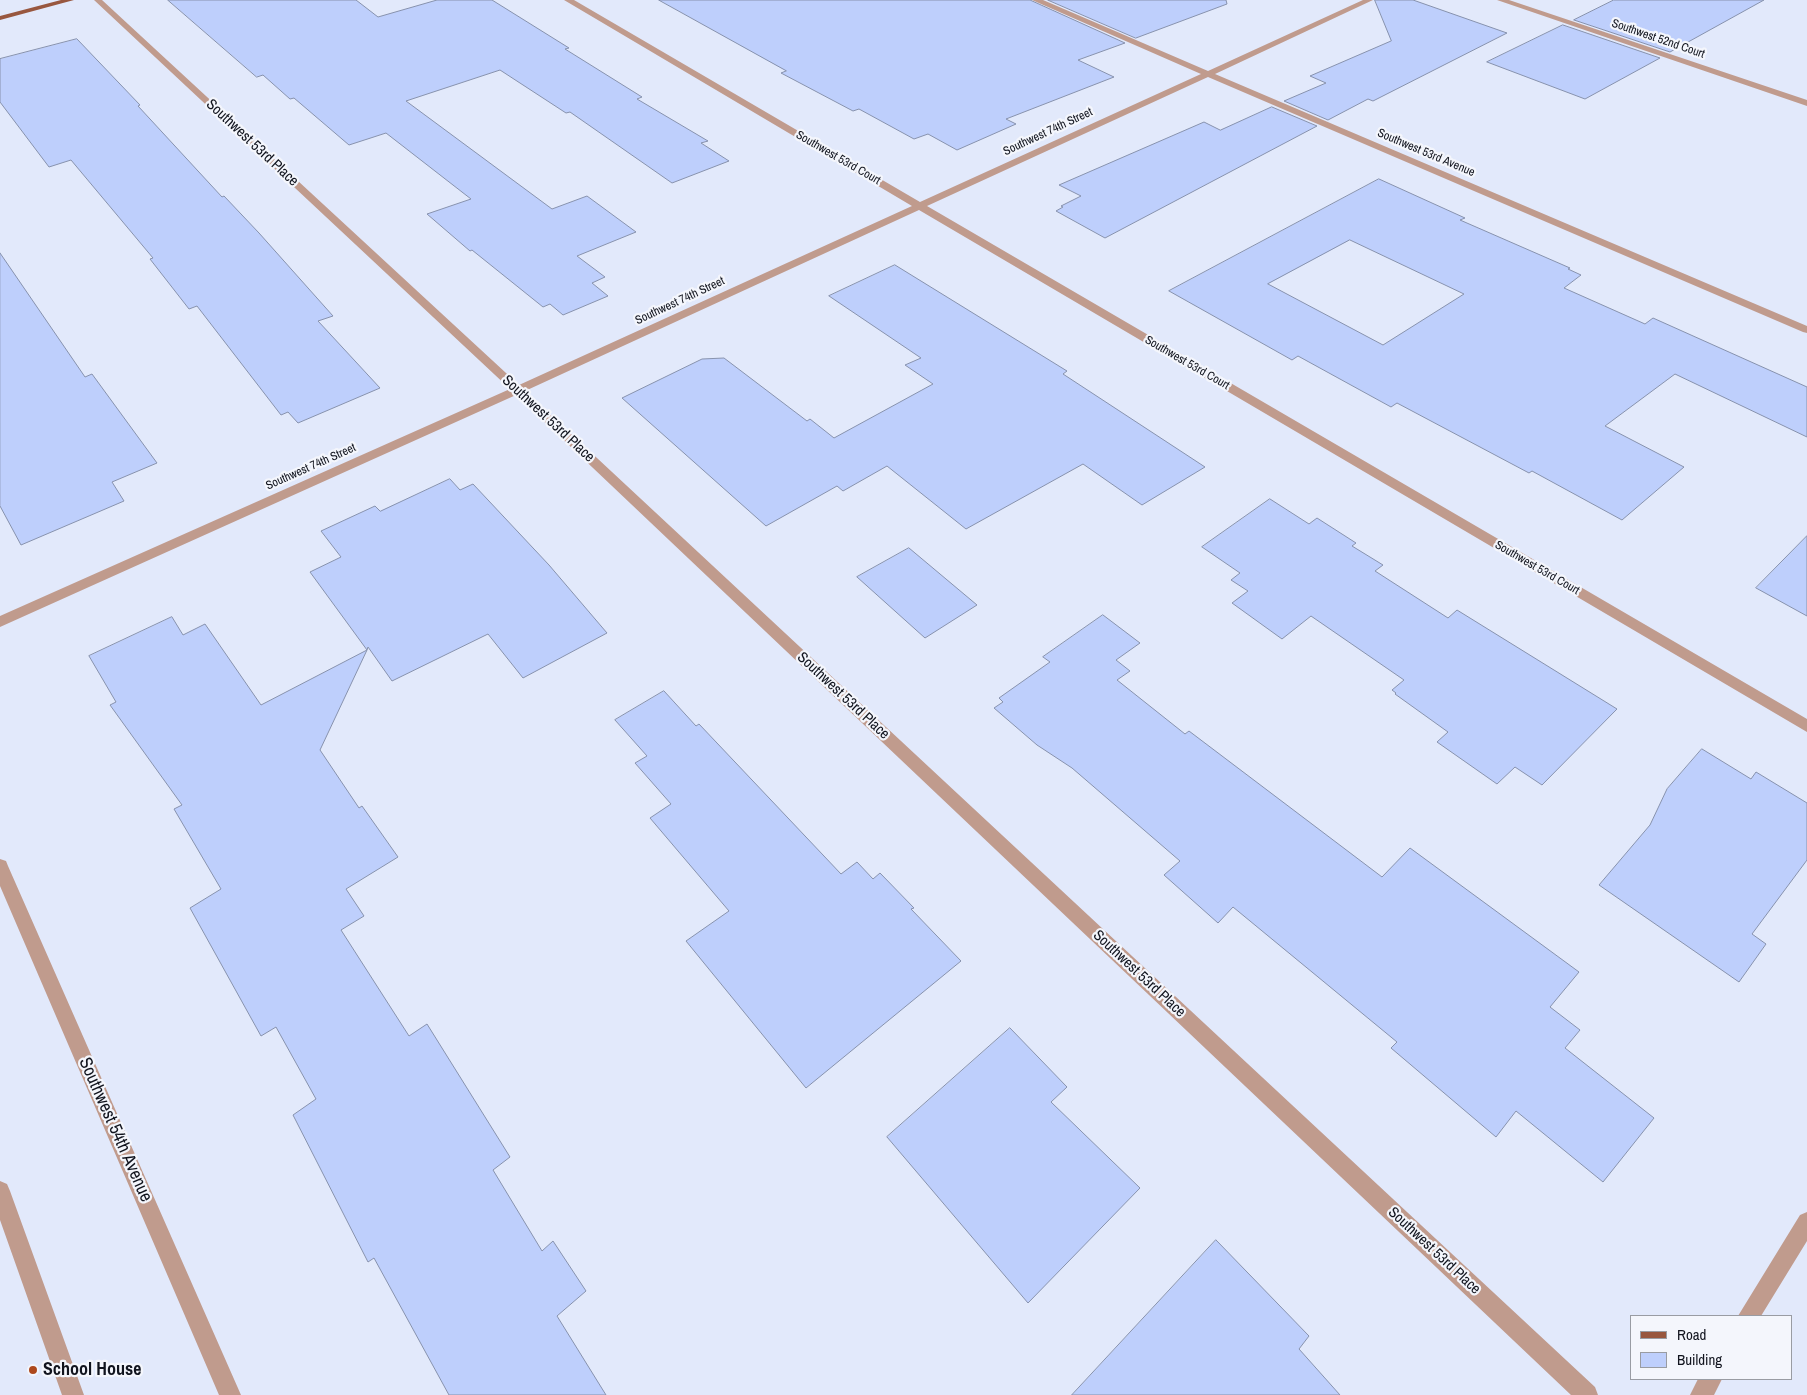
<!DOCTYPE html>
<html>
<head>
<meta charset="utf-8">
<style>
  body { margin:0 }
  #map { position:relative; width:1807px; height:1395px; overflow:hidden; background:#e2e9fb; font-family:"Archivo Narrow",sans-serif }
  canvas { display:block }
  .legend { position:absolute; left:1630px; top:1315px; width:162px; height:65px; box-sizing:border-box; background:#f4f6fc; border:1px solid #999ca3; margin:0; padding:6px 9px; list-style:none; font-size:15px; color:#11141e }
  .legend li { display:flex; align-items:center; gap:10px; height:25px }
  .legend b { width:25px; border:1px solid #999ca3 }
</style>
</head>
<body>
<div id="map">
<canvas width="1807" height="1395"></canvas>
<ul class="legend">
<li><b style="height:6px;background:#98573f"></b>Road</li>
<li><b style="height:14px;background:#becffc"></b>Building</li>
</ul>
</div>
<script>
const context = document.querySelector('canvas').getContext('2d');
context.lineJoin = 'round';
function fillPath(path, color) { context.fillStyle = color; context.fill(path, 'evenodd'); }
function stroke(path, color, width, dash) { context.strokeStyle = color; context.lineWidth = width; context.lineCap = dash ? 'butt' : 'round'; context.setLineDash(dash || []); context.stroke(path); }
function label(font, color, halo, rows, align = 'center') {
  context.font = font + ' "Archivo Narrow",sans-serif'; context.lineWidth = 4.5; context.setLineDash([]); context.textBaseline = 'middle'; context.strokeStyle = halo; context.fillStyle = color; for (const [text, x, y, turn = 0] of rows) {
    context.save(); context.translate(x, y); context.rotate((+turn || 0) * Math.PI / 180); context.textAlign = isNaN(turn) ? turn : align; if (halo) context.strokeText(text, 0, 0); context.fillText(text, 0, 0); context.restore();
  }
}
const building = new Path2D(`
  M168,0H356L378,17L437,0H492L569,48L565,49L642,97L637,99L708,141L701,143L729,161L672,183L570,112L566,113L500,70L406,101L552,209L587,196L636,232L577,256L605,277L592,283L608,296L563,315L550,304L543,307L472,250L470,251L427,214L471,199L386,133L349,145L294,98L290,99L263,75L257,77Z
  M659,0H1030L1125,43L1078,60L1114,77L1006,119L1016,124L957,150L928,134L914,139L859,109L853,111L781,73L786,71Z
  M1048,0H1226L1227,4L1136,38Z
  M1375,0H1413L1507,33L1373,101L1368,99L1328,120L1284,101L1326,83L1310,76L1391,41Z
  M1614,0H1764L1670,52L1574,20Z
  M1563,25L1660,58L1585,99L1487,62Z
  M77,39L140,105L138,106L222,197L224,196L259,233L333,316L318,321L380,388L298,423L288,412L281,415L197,306L189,309L150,259L153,258L71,160L49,167L0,102V59Z
  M1272,107L1317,126L1105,238L1056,211L1063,207L1061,206L1081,196L1059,185L1204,122L1220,130Z
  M1379,179L1465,218L1460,220L1570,268L1568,269L1581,275L1564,288L1645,324L1653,318L1807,387V437L1675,374L1605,426L1684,467L1622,520L1532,471L1529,473L1397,403L1391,407L1298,356L1292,360L1169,291ZM1350,240L1464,294L1383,345L1268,284Z
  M0,253L85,377L92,374L157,463L112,482L124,501L21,545L0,506Z
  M895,265L1067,371L1063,374L1205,467L1142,505L1083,464L966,529L887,466L843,491L837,486L766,526L622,398L702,359L724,358L807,421L810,419L834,438L933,384L905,365L921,358L829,296Z
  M450,479L460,490L473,484L549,565L607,633L523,678L488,634L392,681L368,647L367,650L310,572L341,557L321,531L375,506L380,511Z
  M1270,499L1309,524L1317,518L1356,543L1352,546L1383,565L1375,571L1448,618L1457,610L1617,709L1542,785L1515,767L1497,784L1437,742L1448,732L1395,694L1396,693L1392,690L1404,680L1311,616L1282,639L1232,603L1248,591L1231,580L1240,573L1202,547Z
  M1807,536V616L1756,588Z
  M909,548L977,605L925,638L857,577Z
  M1103,615L1140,643L1116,660L1130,671L1117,680L1185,734L1189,731L1382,877L1410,848L1579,972L1550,1007L1580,1030L1565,1048L1654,1118L1603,1182L1516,1111L1496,1137L1391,1048L1397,1042L1233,907L1218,923L1164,875L1180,861L1072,768L1037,745L994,708L1003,702L999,698L1050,662L1043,657Z
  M172,617L183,635L205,624L261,705L367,650L320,750L359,808L362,806L398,857L346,889L364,916L341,930L409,1036L427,1024L510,1157L493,1170L542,1251L553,1241L586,1291L557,1316L606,1395H449L374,1258L368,1262L293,1115L316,1099L276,1027L261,1036L190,908L221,889L174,809L182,805L110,705L116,702L89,656Z
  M664,691L696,726L699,724L841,874L857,862L873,879L880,873L914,908L911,909L961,961L806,1088L686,941L729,911L650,818L671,804L635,763L647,756L615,720Z
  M1702,749L1751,779L1756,772L1807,803V860L1752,934L1766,944L1739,982L1599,885L1650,825L1667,789Z
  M1010,1028L1067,1087L1051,1102L1140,1188L1028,1303L887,1137Z
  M1216,1240L1309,1336L1299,1349L1340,1395H1072Z`);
fillPath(building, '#becffc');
stroke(building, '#8792ad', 1);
fillPath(new Path2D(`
  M94,0H102L519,385L912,206L564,0H574L920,202L1201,74L1032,0H1043L1208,71L1363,0H1373L1215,74L1807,326V333L1803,332L1208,77L927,206L1807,719V732L919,210L525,391L1595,1387L1598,1395H1571L516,395L0,627V616L510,389Z
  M1497,0H1509L1807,100V106Z
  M0,859L6,861L8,866L241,1395H219L0,886Z
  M0,1181L7,1184L10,1191L84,1395H62L0,1220Z
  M1807,1212V1241L1761,1316H1738L1800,1215Z
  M1698,1379H1722L1714,1395H1690Z`), '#c09b8d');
fillPath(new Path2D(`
  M61,0H74L0,20V16Z`), '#98573f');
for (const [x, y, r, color] of [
  [33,1370,5,"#ad481c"]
]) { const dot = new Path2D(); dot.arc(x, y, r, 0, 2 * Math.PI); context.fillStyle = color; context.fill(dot); stroke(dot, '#f4f6fc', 2); }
label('12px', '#11141e', '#f4f6fc', [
  ["Southwest 52nd Court",1658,39,19],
  ["Southwest 74th Street",1048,132,-25],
  ["Southwest 53rd Avenue",1426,153,23],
  ["Southwest 53rd Court",838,158,30],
  ["Southwest 74th Street",680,301,-25],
  ["Southwest 53rd Court",1187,363,30],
  ["Southwest 74th Street",311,467,-24],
  ["Southwest 53rd Court",1537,568,30]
]);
label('15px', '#11141e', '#f4f6fc', [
  ["Southwest 53rd Place",252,143,43],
  ["Southwest 53rd Place",548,419,43],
  ["Southwest 53rd Place",843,696,43],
  ["Southwest 53rd Place",1139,974,43],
  ["Southwest 53rd Place",1434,1251,43]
]);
label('18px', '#11141e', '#f4f6fc', [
  ["Southwest 54th Avenue",115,1130,66]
]);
label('bold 18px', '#11141e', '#f4f6fc', [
  ["School House",43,1370]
], 'left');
</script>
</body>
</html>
